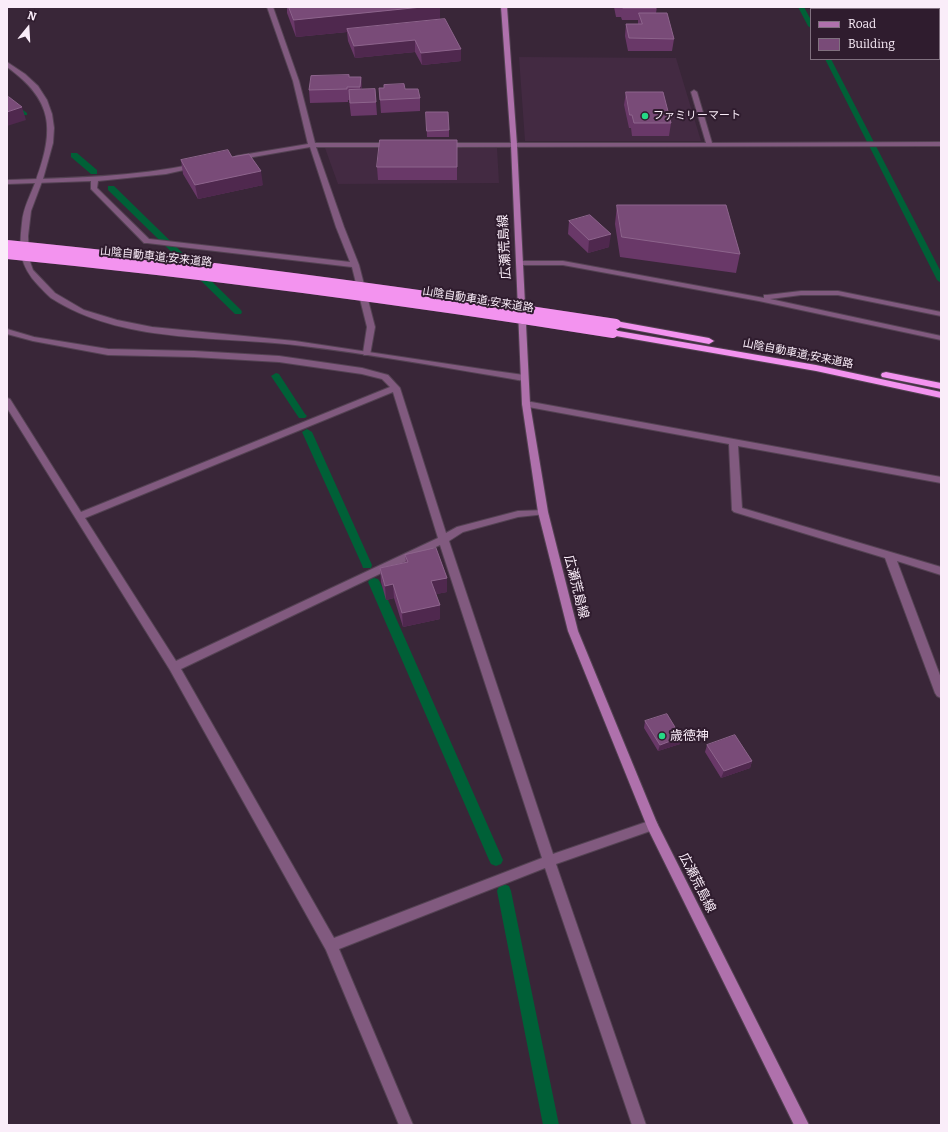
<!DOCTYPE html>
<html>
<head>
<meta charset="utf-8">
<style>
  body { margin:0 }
  #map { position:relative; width:948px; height:1132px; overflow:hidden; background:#392638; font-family:Bitter,serif }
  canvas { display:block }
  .frame { position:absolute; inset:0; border:8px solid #faedf9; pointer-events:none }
  .legend { position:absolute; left:810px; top:8px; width:130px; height:52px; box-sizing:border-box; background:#2f1c2e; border:1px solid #80707f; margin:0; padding:5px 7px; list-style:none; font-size:12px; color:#faedf9 }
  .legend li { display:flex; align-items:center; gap:8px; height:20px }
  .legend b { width:20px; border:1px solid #80707f }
  .north { position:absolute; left:8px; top:8px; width:40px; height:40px; -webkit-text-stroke:3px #2f1c2e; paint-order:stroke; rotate:18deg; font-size:11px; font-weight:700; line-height:16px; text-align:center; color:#faedf9 }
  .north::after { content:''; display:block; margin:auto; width:14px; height:18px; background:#faedf9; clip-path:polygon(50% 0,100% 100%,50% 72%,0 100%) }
</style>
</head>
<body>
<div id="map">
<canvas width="948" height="1132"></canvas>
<div class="frame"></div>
<ul class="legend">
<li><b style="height:5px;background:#af71ac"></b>Road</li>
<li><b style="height:11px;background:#794b78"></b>Building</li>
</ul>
<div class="north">N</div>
</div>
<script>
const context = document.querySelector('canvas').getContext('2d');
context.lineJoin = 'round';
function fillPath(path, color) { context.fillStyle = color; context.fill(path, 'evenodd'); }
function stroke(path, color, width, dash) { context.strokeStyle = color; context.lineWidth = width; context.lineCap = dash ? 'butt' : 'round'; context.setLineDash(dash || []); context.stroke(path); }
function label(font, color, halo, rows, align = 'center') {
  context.font = font + ' Bitter,"Noto Sans JP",serif'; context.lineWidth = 4; context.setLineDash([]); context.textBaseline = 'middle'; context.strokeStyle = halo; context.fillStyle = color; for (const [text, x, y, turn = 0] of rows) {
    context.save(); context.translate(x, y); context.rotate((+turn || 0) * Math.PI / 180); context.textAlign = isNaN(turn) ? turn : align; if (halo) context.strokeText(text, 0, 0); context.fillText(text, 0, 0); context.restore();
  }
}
fillPath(new Path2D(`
  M519,57L676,58L701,141H525Z
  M325,148H497L499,183L338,184Z`), '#432a42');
fillPath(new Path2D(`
  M798,7H804L811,20V28L808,26Z
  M825,59H831L941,272V283L937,280Z
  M7,98L27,113V115H23L7,103Z
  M71,153H77L97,170V174H91L71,157Z
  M108,186H114L241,310L242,312L241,314H235L108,190Z
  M276,373L279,374L305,414L307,416L305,418H299L271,376Z
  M307,429L312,432L372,565L371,568H363L362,565L302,432Z
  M374,578L378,579L380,582L503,860L501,864L496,866L491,864L489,860L368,582L370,579Z
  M504,884L509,886L511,891L559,1125H543L497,891L499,886Z`), '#006037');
const minor = new Path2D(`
  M267,7H273L299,81L315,143H393L396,145L393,147H316L344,227L359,265L375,327L370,355H364L363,353L367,327L352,267L147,243H144L91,189V181L7,184V180C70,178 133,177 195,164L197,165V167L166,174L98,181L97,188L149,239L350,262L336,227L310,147L236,160L233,158L236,156L308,144L293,81Z
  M931,7H937L938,9H932Z
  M939,14L941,15V21L939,20Z
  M694,90L697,92L712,143L941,142V146L445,147L442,145L445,143H706L691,92Z
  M517,261H563L764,298V295H767L801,291H838L941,312V316L838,295H801L770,299L941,336V340L759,301L563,265H520L516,263Z
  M7,329L34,337L108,349L194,351L279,356L362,368L388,375L400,388L446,533L457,527L518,511L546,510L548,512L546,514L518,517L463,532L449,541L553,854L652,820L656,821L658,825L656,829L556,864L646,1125H632L545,868L339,949L413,1125H399L326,950L170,670L7,408V398L10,399L81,512L390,387L382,379L362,374L279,362L194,357L108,355L33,341L7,334ZM393,392L438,538L176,661L85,518ZM440,545L542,858L334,938L181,669Z
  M526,401L941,477V483L738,446L742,508L941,567V575L897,561L941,678V698L937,696L935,693L885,558L734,512L732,510L729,444L523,406L522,404L523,402Z`);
const tertiary = new Path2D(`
  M7,62L25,74L38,86L47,100L52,114L54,128L53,143L43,179L31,211L28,236L29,259L33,270L55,293L84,310L117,320L152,327L295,341L495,371L524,375L528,378L524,381C448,368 371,354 295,345C216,336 120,343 51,298C46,294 42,289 38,285C19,265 19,249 22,223C23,207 31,195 36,180C55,129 53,100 7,67Z`);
const secondary = new Path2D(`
  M501,7H507L517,145L530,404L548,512L578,631L657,823L809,1125H794L648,829L568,631L538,512L522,404L511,145Z`);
const motorway = new Path2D(`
  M616,321L709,338L714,341L709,344L613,326L611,324L613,322Z
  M613,330L816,365L941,392V398L816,371L610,335L608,333Z
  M886,372L941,383V389L882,377L881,375L882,373Z`);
stroke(minor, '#544253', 2);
stroke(tertiary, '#544253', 2);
stroke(secondary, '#544253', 2);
stroke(motorway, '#544253', 2);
fillPath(minor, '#815a7f');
fillPath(tertiary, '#815a7f');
fillPath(secondary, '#af71ac');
fillPath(motorway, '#f393ef');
const motorwayBridge = new Path2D(`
  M7,245C211,265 414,293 616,324
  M7,254C210,274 412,301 613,333`);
stroke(motorwayBridge, '#544253', 10, []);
stroke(motorwayBridge, '#f393ef', 10);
fillPath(new Path2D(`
  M287,7H440V19L461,49V61L422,65L415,52L355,58L348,41L347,32L296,37L287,13Z
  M614,7H657L656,13L674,39L672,51H628L625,36L626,24H638V20H622L621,17H616Z
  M349,77H361L362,89H375L377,115L351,116L349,100H348V102L310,103L309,90Z
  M379,88L405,89L420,98V111L381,113Z
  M626,92L671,123L669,136H632L631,128H629L624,105Z
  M426,112L449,130V137H427Z
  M457,140V180H378L377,167Z
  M232,157L263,185L198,199L183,174L181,160Z
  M617,205L740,254L736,273L620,257L615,224Z
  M569,221L609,247L588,253L568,234Z
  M405,555L447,578V592L436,594L440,619L403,627L394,598L386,600L381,582L380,568L406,562Z
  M645,721L681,737L680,744L658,751L644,728Z
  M707,745L752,761L750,768L721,778L705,752Z`), '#693868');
fillPath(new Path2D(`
  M422,7H440V22L347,29V32L296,37L294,20Z
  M415,40V52L355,58L354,46Z
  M461,49V61L422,65L421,53Z
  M361,77L362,89L361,100L360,87Z
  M22,107L26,120L7,126V112Z
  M261,171L263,185L198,199L195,185Z
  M611,234L609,247L588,253L589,240Z
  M447,578V592L432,595L431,581Z
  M393,584L394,598L386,600L385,586Z
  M440,605V619L403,627L402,613Z
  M681,737L680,744L658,751L660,745Z
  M752,761L750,768L721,778L724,771Z`), '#4f284e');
const building = new Path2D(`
  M289,7H422L294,20Z
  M622,7H656V8H623Z
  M639,13H667L674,39L629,38L626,24H642Z
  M445,19L461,49L421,53L415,40L354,46L347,29Z
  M349,75V77H361L360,87H347V89L309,90L311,76Z
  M404,84L405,89H418L420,98L380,100L379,88H384V85Z
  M375,89L376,102L350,103L349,90Z
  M626,92H663L671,123H634L632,115H630Z
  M9,97L22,107L7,112V98Z
  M426,112H448L449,130L427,131Z
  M380,140H457V167H377Z
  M228,150L232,157L249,154L261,171L195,185L181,160Z
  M617,205H726L740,254L622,237Z
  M590,215L611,234L589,240L569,221Z
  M436,548L447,578L431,581L440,605L402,613L393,584L385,586L380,568L408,562L405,555Z
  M667,714L681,737L660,745L645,721Z
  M735,735L752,761L724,771L707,745Z`);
fillPath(building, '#794b78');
stroke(building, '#8d648c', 1);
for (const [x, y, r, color] of [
  [645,116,4,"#25d886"],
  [662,736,4,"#25d886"]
]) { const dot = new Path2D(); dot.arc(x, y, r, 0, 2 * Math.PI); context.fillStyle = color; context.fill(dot); stroke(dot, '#2f1c2e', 1.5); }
label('11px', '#faedf9', '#2f1c2e', [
  ["ファミリーマート",653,116]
], 'left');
label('11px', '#faedf9', '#2f1c2e', [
  ["山陰自動車道;安来道路",156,257,6],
  ["山陰自動車道;安来道路",478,300,9],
  ["山陰自動車道;安来道路",798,354,11]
]);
label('13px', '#faedf9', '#2f1c2e', [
  ["広瀬荒島線",505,247,-93],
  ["広瀬荒島線",576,587,76],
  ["広瀬荒島線",697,883,63]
]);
label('13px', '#faedf9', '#2f1c2e', [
  ["歳徳神",670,736]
], 'left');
</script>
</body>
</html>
